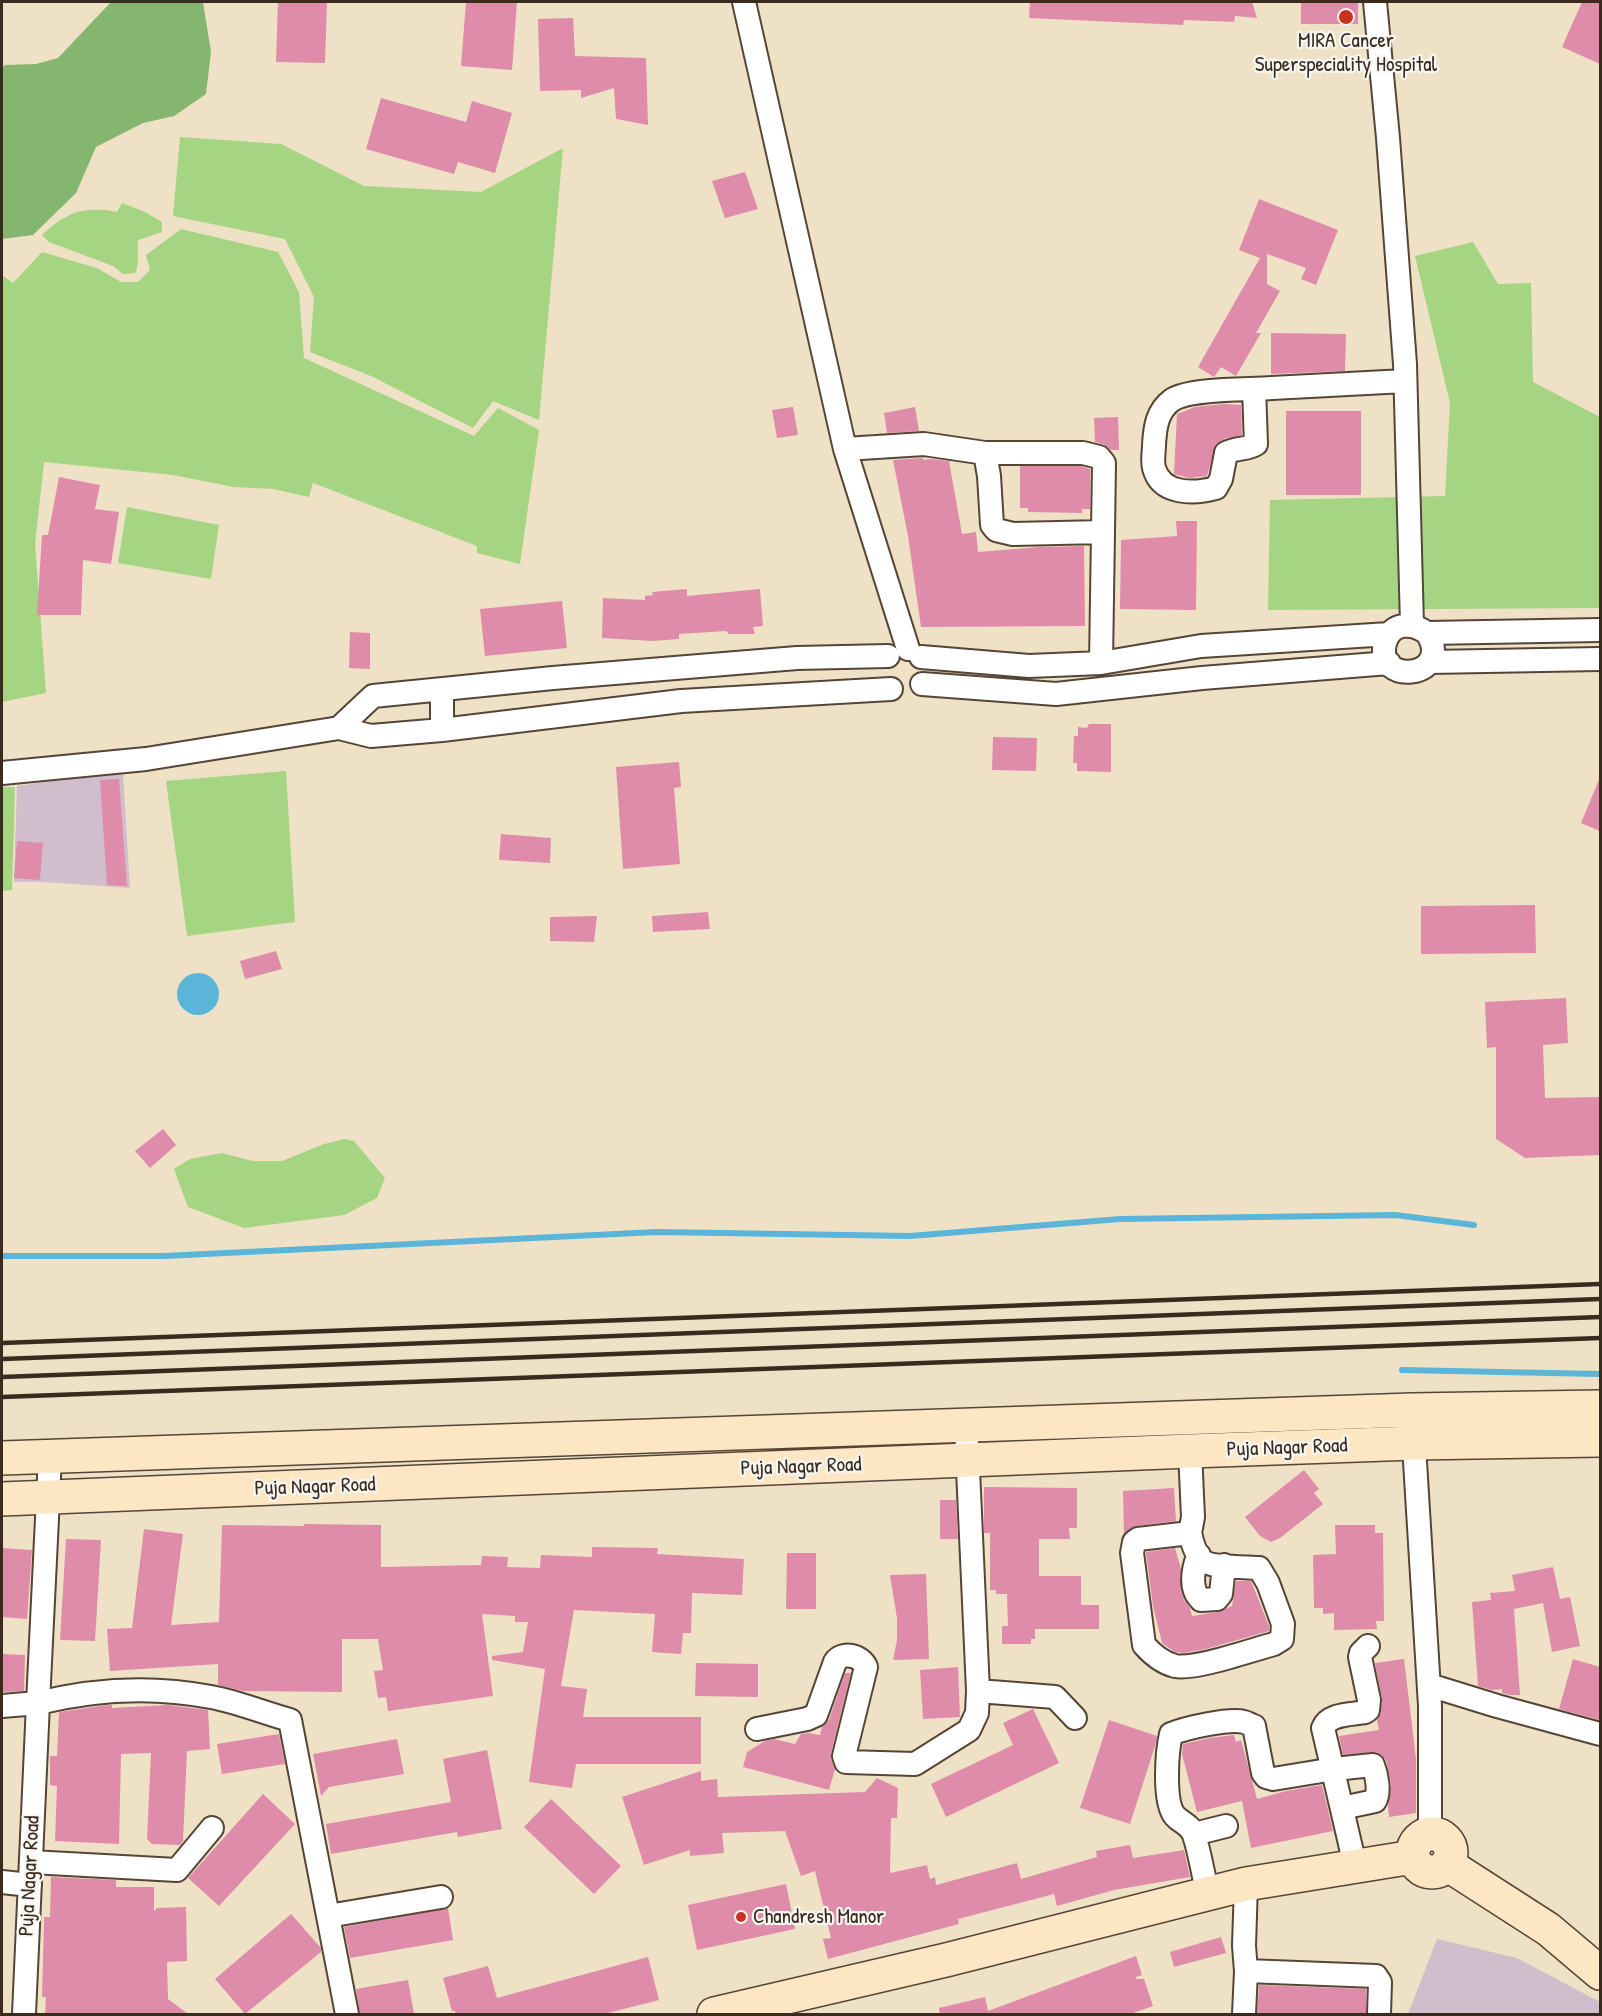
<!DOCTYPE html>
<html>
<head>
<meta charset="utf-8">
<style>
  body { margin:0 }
  #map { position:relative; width:1602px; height:2016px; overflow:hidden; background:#efe1c5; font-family:"Patrick Hand",sans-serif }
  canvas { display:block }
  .frame { position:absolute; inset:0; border:3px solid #3b2a1e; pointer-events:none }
</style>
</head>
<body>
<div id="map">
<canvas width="1602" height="2016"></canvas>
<div class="frame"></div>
</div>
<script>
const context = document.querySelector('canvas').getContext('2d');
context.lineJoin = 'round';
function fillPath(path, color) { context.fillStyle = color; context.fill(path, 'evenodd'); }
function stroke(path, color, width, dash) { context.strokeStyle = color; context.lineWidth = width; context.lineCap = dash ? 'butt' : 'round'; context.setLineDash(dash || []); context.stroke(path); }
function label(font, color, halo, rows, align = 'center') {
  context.font = font + ' "Patrick Hand",sans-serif'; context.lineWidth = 4.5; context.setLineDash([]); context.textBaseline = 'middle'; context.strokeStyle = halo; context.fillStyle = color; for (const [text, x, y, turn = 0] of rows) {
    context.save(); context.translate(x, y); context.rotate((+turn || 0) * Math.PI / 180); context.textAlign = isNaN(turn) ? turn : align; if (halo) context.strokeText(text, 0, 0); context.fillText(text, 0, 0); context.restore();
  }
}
fillPath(new Path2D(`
  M123,774L130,888L44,882H14L17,786L75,778Z
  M1437,1939L1517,1958L1600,2002V2014H1408Z`), '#d1bdcc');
fillPath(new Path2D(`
  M180,137L281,144L364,186L481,192L563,148L539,420L493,401L473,428L371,376L310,352L314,297L285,239L173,216Z
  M122,203L145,212L162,222V232L138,240C137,251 140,265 135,273L123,274L113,266L49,242L42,235C65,213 84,205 117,212Z
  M181,229L278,252L299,292L304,358L474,436L498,408L539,430L520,564L477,553V546L313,483L309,497L273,489L234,487L173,475L44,462L35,543L46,693L2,702V275L13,283L42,252L97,268L121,282H138L150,270L146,255Z
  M1473,242L1498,284L1531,283L1533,382L1600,417V608L1268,610L1270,500L1445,496L1450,403L1415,256Z
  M127,507L219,525L211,579L118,563Z
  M286,771L295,922L187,936L166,781Z
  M2,787H15L12,890L2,891Z
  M345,1139L354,1141L385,1178L377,1198L344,1215L244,1228L188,1207L174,1169L190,1159L222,1153L253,1161H282L324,1144Z`), '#a5d482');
fillPath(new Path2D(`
  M111,2H203L211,52L206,94L174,116L143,123L96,147L76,193L33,235L2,239V67L5,65L36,64L58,58Z`), '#84b670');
fillPath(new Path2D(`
  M177 994a21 21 0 1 1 42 0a21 21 0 1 1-42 0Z`), '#5ab5d8');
stroke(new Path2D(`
  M2,1256H164L657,1232L910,1236L1120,1219L1395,1215L1474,1225
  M1402,1370L1600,1374`), '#5ab5d8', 6);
fillPath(new Path2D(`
  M278,2H327L325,63L276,62Z
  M466,2H517L512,70L461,66Z
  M1030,2H1252L1257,18L1235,16L1234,22L1184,20L1183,25L1029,18Z
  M1301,2H1358V24H1301Z
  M1582,2H1600V64L1562,47Z
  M573,18L575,56L646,58L648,125L616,119L614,88L581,98V90L540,91L538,19Z
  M381,98L466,122L472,101L512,113L495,173L458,162L454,174L366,149Z
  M745,172L758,209L725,218L712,181Z
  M1259,199L1338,230L1316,285L1301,279L1306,268L1267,254V284L1280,291L1256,333H1261L1236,376L1221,367L1214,377L1198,367L1260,258L1239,250Z
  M1271,333L1346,334L1345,371L1271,374Z
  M1224,404L1241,405L1242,435L1226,438L1216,444L1207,476L1189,478L1174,474L1177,414L1195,407Z
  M793,407L798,435L777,438L772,410Z
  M915,407L919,431L887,433L884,413Z
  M1286,411H1361V495H1286Z
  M1118,417L1119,450H1111L1103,444L1095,442L1094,418Z
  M923,458V460L930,459L949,461L962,534L976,532L978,552L1040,547L1084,546L1085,626L921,627L908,536L893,460Z
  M1020,466H1081L1090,469V509H1082V513L1028,512V508H1020Z
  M59,477L100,485L95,509L119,512L111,564L83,560L81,615H37L42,535H48Z
  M1176,521H1197L1196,610L1120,609L1121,540L1177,536Z
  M687,589V596L760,589L763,626L753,627L755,634H729L726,631L679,634V639L652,641L602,638L603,598L645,600V596L653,595L652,592Z
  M562,601L567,648L485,656L480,609Z
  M350,632L370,633V669L349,668Z
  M1089,724H1111V772L1077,771V763H1073L1074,736H1078V727L1087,728Z
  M993,737L1037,738L1036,771L992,770Z
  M679,762L681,787L674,788L680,864L623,869L616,767Z
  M1600,777V831L1581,823Z
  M119,779L127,886L107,885L100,780Z
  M501,834L551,838L550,863L499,860Z
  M17,841L43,843L40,880L14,878Z
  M1535,905L1536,953L1421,954V906Z
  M708,912L710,929L653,932L652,916Z
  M597,916L594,942L550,941V917Z
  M276,951L282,969L245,979L240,961Z
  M1566,998L1568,1043L1543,1045L1545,1098L1600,1097V1155L1525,1158L1496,1139V1047L1487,1048L1485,1002Z
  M163,1129L176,1145L150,1168L135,1151Z
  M1304,1470L1319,1489L1314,1493L1323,1504L1280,1538L1271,1542L1260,1536L1245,1517Z
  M984,1487L1077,1488V1528H1069L1070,1539H1039V1576H1081V1605H1099V1629H1035V1639H1031V1644H1002V1626H1008L1007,1594H996V1590H990V1533H984Z
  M1174,1488L1176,1521L1136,1526L1124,1534L1123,1491Z
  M940,1500H956L958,1539H940Z
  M304,1524L381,1525V1567L481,1565L482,1556L508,1557L507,1567L540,1568L541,1555L592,1557V1547L658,1548L657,1554L744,1559L742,1595L692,1593L691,1633H683L681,1654L652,1652L655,1614L574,1610L561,1686L587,1689L583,1717H701V1764H576L572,1788L529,1782L545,1669L492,1660V1656L523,1652L528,1622H515V1616L482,1614L493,1696L388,1711L386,1697L378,1698L374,1671L383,1670L378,1639H342V1692L243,1691L218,1685V1664L110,1671L107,1629L132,1628L144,1529L183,1534L171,1625L219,1622L222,1525L304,1526Z
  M1335,1525H1375V1533H1383L1384,1621H1376L1377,1629L1334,1630V1613L1323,1614V1608H1314L1313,1555L1336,1554Z
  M66,1539L101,1540L95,1641L60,1640Z
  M2,1548L32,1550L27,1619L2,1617Z
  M1175,1548L1181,1569V1591L1184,1600L1190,1608L1192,1616L1218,1612L1232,1606L1236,1581H1251L1269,1626V1631L1206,1649L1184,1653L1175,1652L1162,1643L1153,1606L1146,1553V1552Z
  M787,1553H816V1609H786Z
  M1553,1567L1560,1599L1570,1597L1580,1646L1552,1652L1543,1603L1514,1609L1520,1695H1510L1502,1693V1689L1492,1690L1478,1686L1472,1602L1491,1600L1490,1593L1515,1591L1512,1575Z
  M926,1574L929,1659L893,1660L897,1640V1618L890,1575Z
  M2,1654L25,1655L24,1691L2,1692Z
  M1404,1659L1416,1759V1813L1389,1817L1388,1805L1391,1783L1386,1760L1377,1752L1343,1755L1339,1736L1379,1730L1377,1720L1381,1712L1382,1698L1375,1663Z
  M1573,1659L1600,1667V1720L1559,1709Z
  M696,1663L758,1664V1697L695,1696Z
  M958,1667L960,1717L923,1719L920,1670Z
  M845,1673H851L831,1753V1760L835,1769L829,1790L743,1767L747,1752L765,1741L774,1739L795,1744L801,1734L808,1733L820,1735L822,1727L829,1720Z
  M107,1705H112V1708L168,1705L208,1710L210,1749L187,1751L183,1841L180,1845L152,1844L147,1839L151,1753L121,1754L119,1844L55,1841L57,1786L50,1785V1756H57L59,1712Z
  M1033,1709L1059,1763L946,1817L931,1784L1013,1745L1003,1723Z
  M1109,1720L1157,1736L1155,1746L1130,1824L1080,1808Z
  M279,1734L285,1764L222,1774L217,1744Z
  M1234,1735L1236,1742L1241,1740L1257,1799L1286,1791L1322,1785L1333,1831L1251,1848L1242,1801L1197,1812L1182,1754L1183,1744L1210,1738Z
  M397,1739L404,1774L329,1787L321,1796L313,1754Z
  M487,1750L502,1829L458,1837L457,1832L331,1854L326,1824L451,1802L443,1759Z
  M701,1771V1781L717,1779L718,1797L865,1792L877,1778L898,1788L897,1818H891L890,1873L927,1865L930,1879L935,1877L936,1885L1017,1863L1021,1879L1097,1857L1096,1851L1130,1845L1133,1858L1184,1850L1190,1877L1114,1890L1057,1906L1054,1894L958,1919L959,1924L828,1959L823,1939L831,1938L815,1871L801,1876L785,1831L722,1833L724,1853L690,1856V1850L644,1865L622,1797Z
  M263,1794L295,1824L219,1906L188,1878Z
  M551,1799L621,1866L594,1894L524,1827Z
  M51,1877L116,1880V1887H154V1911L157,1908L186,1907L187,1961L167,1962L168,1999L188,2014H45L46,1997H42L44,1921V1917H50Z
  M786,1884L795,1929L697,1950L688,1905Z
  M448,1908L453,1940L350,1958L344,1927Z
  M291,1914L321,1948V1952L245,2014L215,1979Z
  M1221,1937L1226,1953L1174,1967L1170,1952Z
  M1136,1956L1142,1975L1136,1977V1979H1144L1153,2006L1130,2014H940L939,2008L985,1997L988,2011Z
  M648,1957L659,2000L604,2014H456L455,2011H452L443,1978L488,1966L497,1998Z
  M408,1980L414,2014H360L356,1989Z
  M1259,1985L1366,1989V2014H1257Z`), '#de8caa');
const street = new Path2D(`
  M744,2L845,449L908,649
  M1375,2L1388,138L1405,364L1412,625
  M1254,389L1256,444C1247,450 1236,447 1226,453L1221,479L1216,488C1194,494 1161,495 1154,468C1152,461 1154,452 1154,445C1155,427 1157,411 1172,400C1190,388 1249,390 1272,388C1316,386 1361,383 1405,381
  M845,449L924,444L985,453H1083L1099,457L1104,463L1103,532
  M985,453L989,476L992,525L996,530L1013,534L1103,532L1101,663
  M1427,633C1455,678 1374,687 1385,643C1391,622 1412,622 1427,633L1600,630
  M921,657L1029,666L1101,663L1201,646L1389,634
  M1429,662L1600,659
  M922,684L1056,694L1202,678L1389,663
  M442,689V730
  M339,728L373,696L553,678L797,658L888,656
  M2,773L146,759L339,728L371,736L442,730L681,701L891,689
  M1413,1429L1430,1706V1834
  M1190,1451L1193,1517L1190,1533L1138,1539L1134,1542L1132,1553L1144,1645C1152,1654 1163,1663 1175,1666C1196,1670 1251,1650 1274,1644L1282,1639L1283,1624L1268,1583L1259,1568C1247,1567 1210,1568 1202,1560C1195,1554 1192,1542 1190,1533
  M50,1457L38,1703C94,1689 154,1686 211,1697C238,1702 264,1713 290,1720L347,2014
  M1199,1555C1194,1564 1191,1581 1195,1591C1196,1595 1199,1597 1201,1600L1217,1599L1221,1594L1224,1565
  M1429,1685L1497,1706L1600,1734
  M978,1691L1055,1697L1075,1718
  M2,1706L38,1703L24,2014
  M757,1729L807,1719L816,1715L835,1662C842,1651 861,1655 866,1667L844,1756L846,1762L915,1764L969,1730L977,1713L978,1691L966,1425
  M1194,1834L1226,1826
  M31,1862L177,1870L212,1828
  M1355,1865L1323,1728C1329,1713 1351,1715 1365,1712L1368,1710L1369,1700L1360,1657L1361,1653L1368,1646
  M2,1882L30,1885
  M1208,1894C1203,1875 1200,1853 1194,1835C1190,1824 1181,1823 1175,1816C1163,1802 1167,1751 1171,1734C1185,1728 1230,1718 1244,1722C1248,1723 1250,1725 1254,1726L1263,1773L1266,1777L1273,1779L1334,1769L1373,1765C1377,1775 1380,1792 1375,1801L1342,1808
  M328,1916L441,1897
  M1246,1971L1376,1976L1380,1982L1379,2014
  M1244,2014L1246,1971L1244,1946L1246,1884`);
const secondary = new Path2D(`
  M2,1458L1412,1410L1600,1407
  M2,1499L1190,1451L1414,1443L1600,1440
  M1413 1853a19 19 0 1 1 38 0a19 19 0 1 1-38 0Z
  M1447,1864L1548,1929L1600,1973
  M714,2014L946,1960L1246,1884L1413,1857`);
stroke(street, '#564537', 26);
stroke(secondary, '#564537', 36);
stroke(street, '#fff', 22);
stroke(secondary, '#fce6c4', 33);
stroke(new Path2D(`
  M2,1343L1600,1284
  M2,1359L1600,1299
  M2,1377L1600,1317
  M2,1397L1600,1338`), '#3b2a1e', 4.5);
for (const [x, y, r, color] of [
  [1346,17,8,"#c8321e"],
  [741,1917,6,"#c8321e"]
]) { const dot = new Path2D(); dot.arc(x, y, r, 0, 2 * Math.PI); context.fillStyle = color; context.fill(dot); stroke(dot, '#f6f6f2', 2); }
label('21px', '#3b2a1e', '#f6f6f2', [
  ["MIRA Cancer",1346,41],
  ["Superspeciality Hospital",1346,65],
  ["Chandresh Manor",753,1917,"left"]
]);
label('21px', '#3b2a1e', '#f6f6f2', [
  ["Puja Nagar Road",1287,1448,-2],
  ["Puja Nagar Road",801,1467,-2],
  ["Puja Nagar Road",315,1487,-2],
  ["Puja Nagar Road",30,1876,-87]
]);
</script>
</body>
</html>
